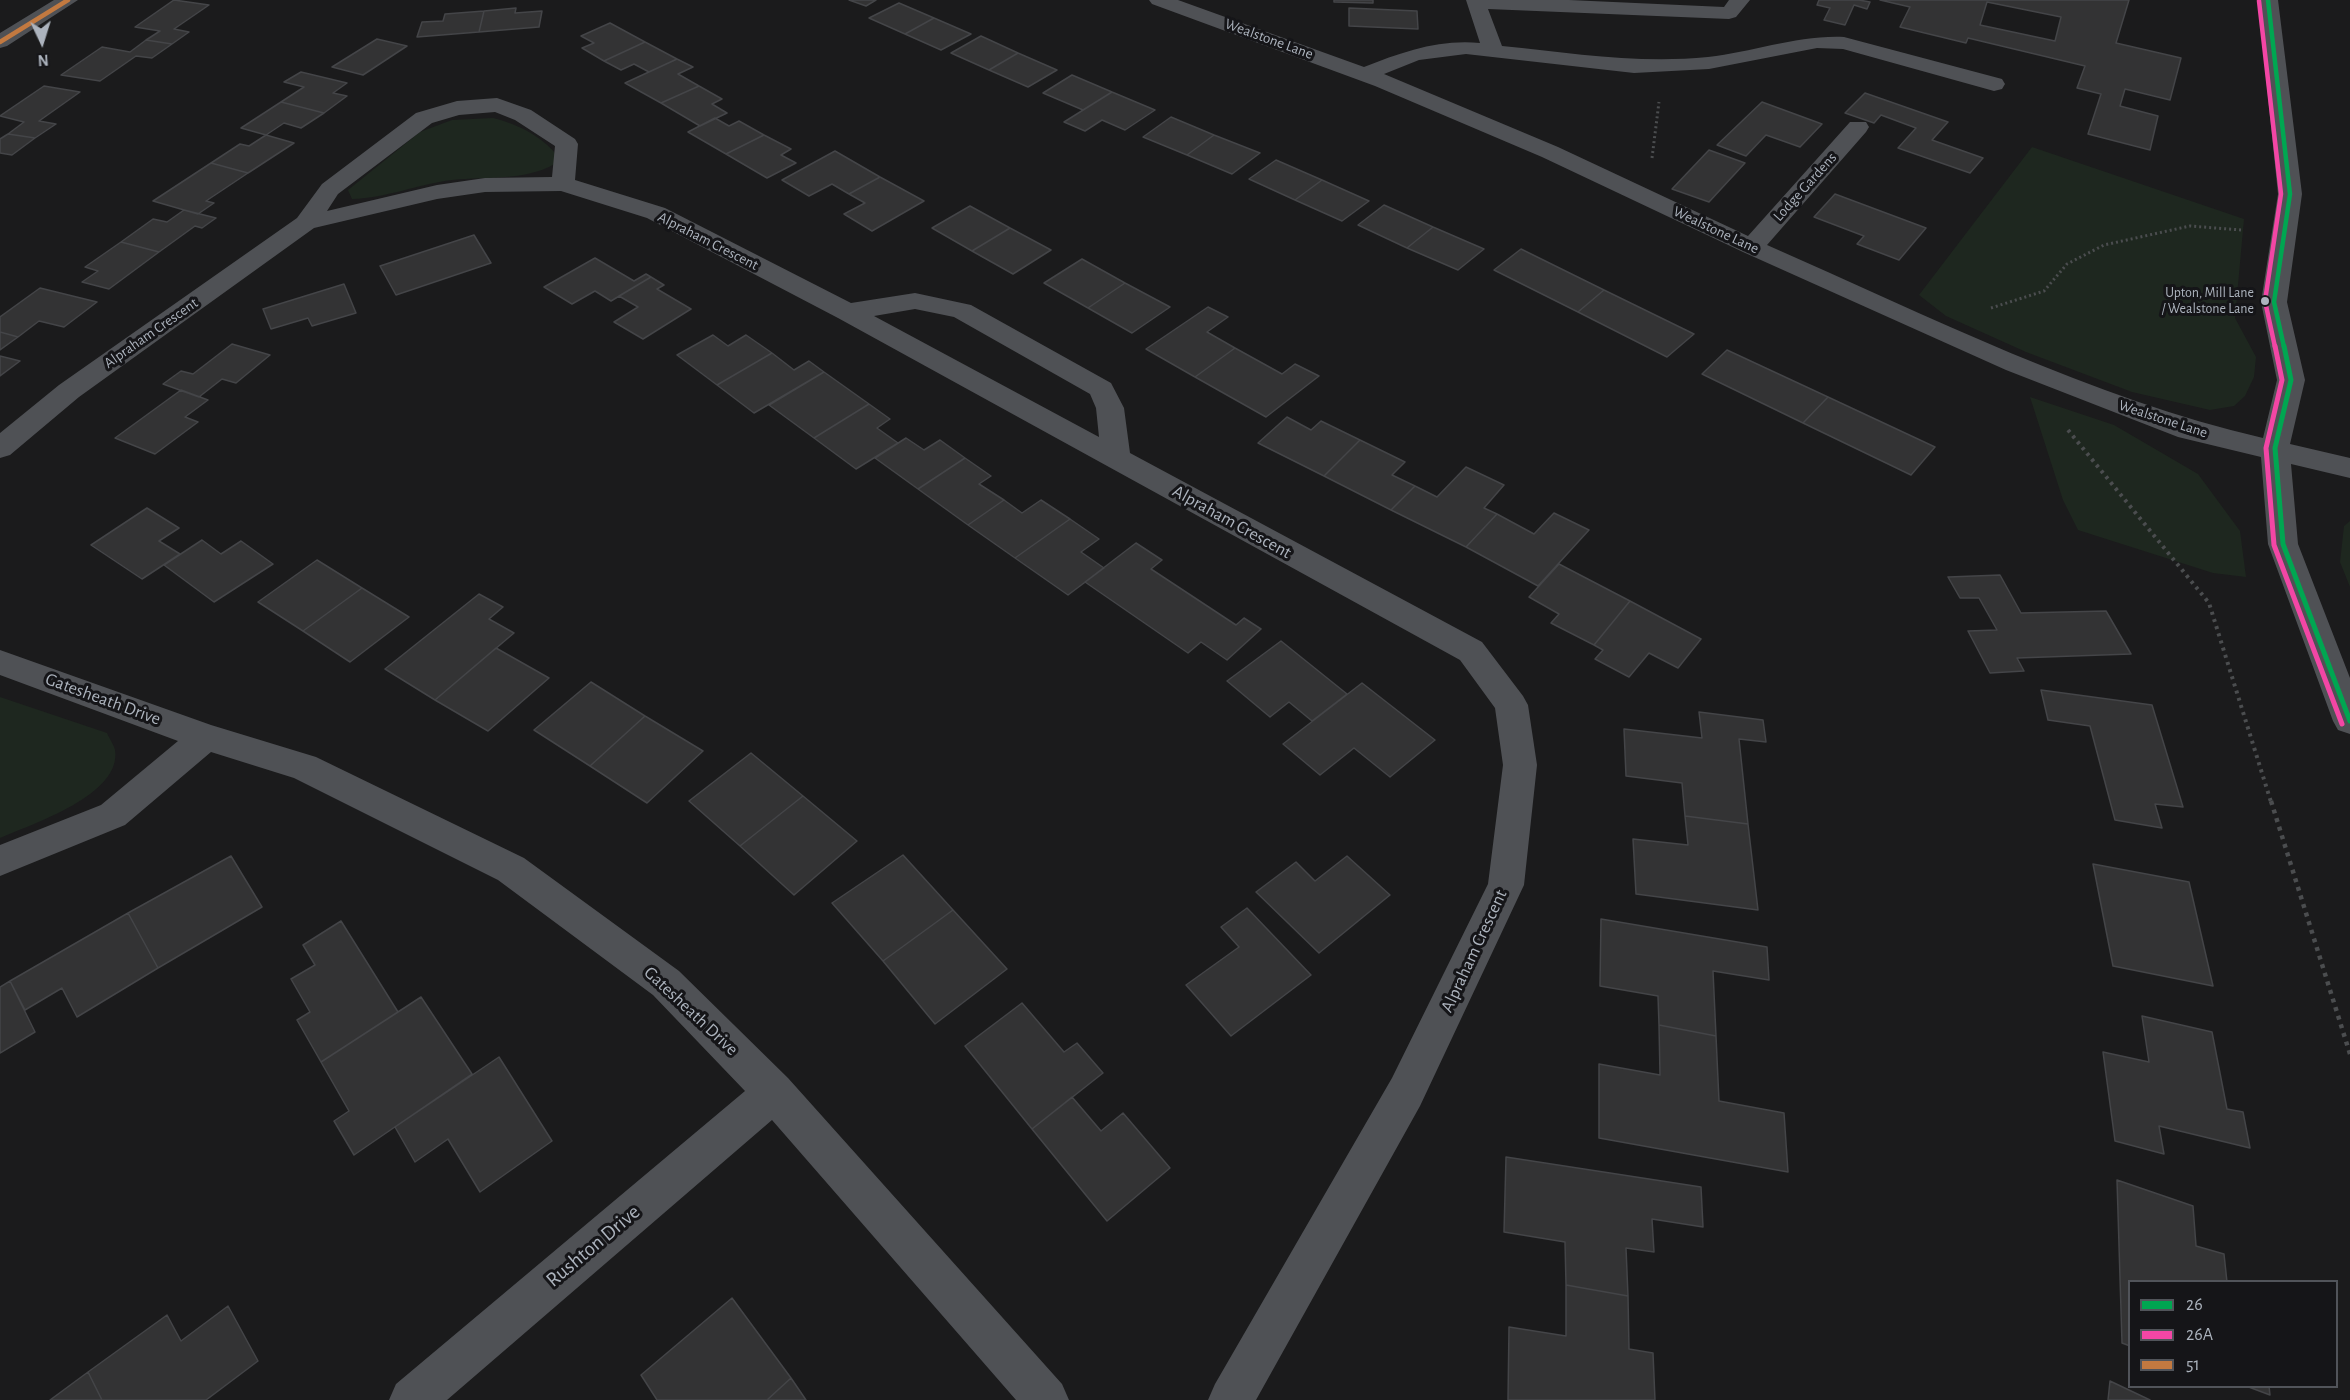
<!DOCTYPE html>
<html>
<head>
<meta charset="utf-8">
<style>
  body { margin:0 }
  #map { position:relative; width:2350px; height:1400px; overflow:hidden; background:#1b1b1c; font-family:"Alegreya Sans",sans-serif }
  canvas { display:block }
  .legend { position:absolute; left:2128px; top:1280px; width:210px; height:108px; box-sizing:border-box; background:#151518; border:2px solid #51545a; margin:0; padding:8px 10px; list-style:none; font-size:18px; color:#acb3bd }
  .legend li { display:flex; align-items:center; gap:12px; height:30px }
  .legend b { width:30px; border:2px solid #51545a }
  .north { position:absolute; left:12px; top:12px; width:60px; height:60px; -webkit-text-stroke:4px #151518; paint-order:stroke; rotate:176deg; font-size:16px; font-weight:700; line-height:24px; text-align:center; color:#acb3bd }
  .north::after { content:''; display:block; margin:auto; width:21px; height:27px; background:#acb3bd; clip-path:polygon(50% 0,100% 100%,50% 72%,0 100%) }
</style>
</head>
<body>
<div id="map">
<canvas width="2350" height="1400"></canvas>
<ul class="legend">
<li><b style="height:8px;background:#00a651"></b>26</li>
<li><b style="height:8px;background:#f346a5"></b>26A</li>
<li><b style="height:8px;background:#c27940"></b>51</li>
</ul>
<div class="north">N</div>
</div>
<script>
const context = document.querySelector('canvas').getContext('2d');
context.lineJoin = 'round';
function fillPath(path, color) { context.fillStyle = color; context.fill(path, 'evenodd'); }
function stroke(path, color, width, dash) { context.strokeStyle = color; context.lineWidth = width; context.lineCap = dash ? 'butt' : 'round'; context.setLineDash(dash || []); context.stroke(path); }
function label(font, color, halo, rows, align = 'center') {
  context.font = font + ' "Alegreya Sans",sans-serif'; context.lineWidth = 6; context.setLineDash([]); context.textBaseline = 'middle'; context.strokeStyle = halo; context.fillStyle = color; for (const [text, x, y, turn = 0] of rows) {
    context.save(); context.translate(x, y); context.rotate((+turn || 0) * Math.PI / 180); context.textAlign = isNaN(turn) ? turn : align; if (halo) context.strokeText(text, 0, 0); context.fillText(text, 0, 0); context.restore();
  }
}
fillPath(new Path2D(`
  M493,118C520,125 544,137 561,160C530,182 489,176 452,180C418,184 387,198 352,199L348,190L420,132L452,120Z
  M2032,147L2244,219L2235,318L2256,357L2254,377L2245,396L2234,406L2210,410L2132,392L2026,352L1946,316L1919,295Z
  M2030,397L2114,425L2198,474L2240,531L2246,577L2213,573L2078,530L2063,500Z
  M2350,521V587L2340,562L2344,526Z
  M0,697L107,733C109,738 114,745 115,750C122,795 32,824 0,838Z`), '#1e271f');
const building = new Path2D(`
  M174,0L209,5L174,29L189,32L172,44L146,40L160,31L135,27Z
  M849,0H876L866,6Z
  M1334,0H1373V3L1334,2Z
  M1819,0H1859L1870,2L1867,9L1854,5L1845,25L1824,20L1830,8L1817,5Z
  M1880,0H2129L2116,43L2181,58L2170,100L2125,89L2120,106L2158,116L2150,150L2088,134L2101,94L2077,88L2085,66L1968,38L1966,43L1900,27L1910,7ZM1987,2L2061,17L2055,41L1980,25Z
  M899,3L934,18L905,34L869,18Z
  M516,8L515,13L542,11L539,27L479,32L484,11Z
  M1349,8L1417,11L1418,29L1349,26Z
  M484,11L479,32L417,37L422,22L443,21L445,14Z
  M934,18L971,34L941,50L905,34Z
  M610,23L645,42L604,61L582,48L594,43L581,36Z
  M981,36L1018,53L989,70L951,53Z
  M377,39L407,46L363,75L332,67Z
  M146,40L172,44L152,58L136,56L100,81L61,75L102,47L130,52Z
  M645,42L677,59L649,72L634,64L621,70L604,61Z
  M1018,53L1057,70L1028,87L989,70Z
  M677,59L693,67L678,74L699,86L661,103L625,83Z
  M301,72L347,83L333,93L347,96L324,113L281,102L304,87L284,82Z
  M1072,75L1112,92L1083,110L1043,93Z
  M44,86L80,92L39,121L56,124L35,138L8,134L24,122L0,116Z
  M699,86L722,99L712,104L727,113L700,126L661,103Z
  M1112,92L1155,110L1125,130L1102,120L1085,131L1064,122Z
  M1865,93L1948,122L1932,140L1983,158L1970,173L1898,148L1916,128L1881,115L1874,123L1845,113Z
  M281,102L324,113L301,128L284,123L266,135L241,128Z
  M1762,102L1822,124L1800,147L1766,135L1746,156L1717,145Z
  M1171,117L1214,135L1187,155L1143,137Z
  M715,118L729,126L739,121L764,135L726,154L688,132Z
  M8,134L35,138L12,155L0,153V139Z
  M266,135L294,143L248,173L211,163L240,144L249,146Z
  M764,135L791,149L781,155L796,163L767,178L726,154Z
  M1214,135L1260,153L1232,174L1187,155Z
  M1709,150L1745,163L1709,202L1672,189Z
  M835,151L880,177L849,194L832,184L809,196L782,180Z
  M1276,160L1322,180L1295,200L1249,179Z
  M211,163L248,173L206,201L214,203L198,214L153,201Z
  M880,177L924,201L872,231L844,214L865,203L849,194Z
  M1322,180L1369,201L1342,221L1295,200Z
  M1835,194L1926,228L1899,260L1857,244L1864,236L1814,217Z
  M1384,205L1433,227L1407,248L1358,225Z
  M970,206L1010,228L972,251L932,228Z
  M184,210L216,218L202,228L195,226L159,252L121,242L153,219L167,222Z
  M1433,227L1484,249L1458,270L1407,248Z
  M1010,228L1051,250L1013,274L972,251Z
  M474,235L491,263L396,295L380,266Z
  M121,242L159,252L109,289L82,282L98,271L85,267Z
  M1521,249L1604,290L1578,312L1494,270Z
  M595,258L634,281L646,274L651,277L611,301L595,291L572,304L544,287Z
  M1082,259L1125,283L1088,308L1044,283Z
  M651,277L664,285L657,289L691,309L643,339L614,322L638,307L619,296Z
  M1125,283L1170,307L1132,333L1088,308Z
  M344,284L356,313L312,326L308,318L271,329L263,309Z
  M40,288L97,302L64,327L39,321L18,337L0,332V317Z
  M1604,290L1694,334L1667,357L1578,312Z
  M1208,307L1228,317L1207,332L1235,348L1195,377L1146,349Z
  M0,332L18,337L0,350Z
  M713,335L728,346L746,335L772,353L717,385L677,355Z
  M232,344L270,355L236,383L222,379L199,397L163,384L181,371L193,374Z
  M1235,348L1282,374L1295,364L1319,376L1266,417L1195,377Z
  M1727,350L1828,397L1803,423L1702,374Z
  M772,353L794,370L809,361L824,372L754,413L717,385Z
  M0,356L20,361L0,376Z
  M824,372L869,404L814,438L769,405Z
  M181,390L208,400L185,417L198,422L155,454L115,438Z
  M1828,397L1935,447L1911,475L1803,423Z
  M869,404L890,419L877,428L898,443L856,469L814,438Z
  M1287,417L1311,430L1321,421L1360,440L1324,476L1258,443Z
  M906,438L924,450L940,440L965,458L918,489L875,458Z
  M1360,440L1405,462L1392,475L1415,486L1391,510L1324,476Z
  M965,458L991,476L979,484L1004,500L968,525L918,489Z
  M1466,467L1504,485L1484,508L1497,514L1466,547L1391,510L1415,486L1437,497Z
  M1004,500L1022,513L1041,500L1070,519L1015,558L968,525Z
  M147,508L179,528L159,541L180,554L142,579L91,545Z
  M1554,513L1589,530L1538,586L1466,547L1497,514L1534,534Z
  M1070,519L1099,539L1081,552L1104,568L1068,595L1015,558Z
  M202,540L221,554L241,541L273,564L214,602L164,565Z
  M1136,543L1162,560L1151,569L1236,625L1244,618L1261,629L1227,660L1201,642L1188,653L1085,582Z
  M317,560L362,588L303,631L258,602Z
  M1559,564L1630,601L1594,645L1551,623L1559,614L1529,597Z
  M2000,575L2021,613L2106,611L2131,654L2017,658L2024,671L1990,673L1968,631L1997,630L1979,598H1960L1948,577Z
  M362,588L409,617L350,662L303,631Z
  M479,594L503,607L489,619L514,633L435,700L385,669Z
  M1630,601L1701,639L1678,668L1649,653L1629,677L1595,659L1603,650L1594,645Z
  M1281,641L1347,694L1312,721L1289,702L1270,717L1227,681Z
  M496,648L549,678L488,731L435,700Z
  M591,682L645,716L590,766L534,730Z
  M1362,683L1435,740L1390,777L1354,748L1320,775L1283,744Z
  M2041,690L2152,705L2183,807L2155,804L2162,828L2115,820L2090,726L2048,720Z
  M1699,712L1763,720L1766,742L1739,739L1748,824L1685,816L1682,783L1626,776L1624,729L1702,738Z
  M645,716L703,751L647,803L590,766Z
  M751,753L803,796L740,846L689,801Z
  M803,796L857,841L794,895L740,846Z
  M1685,816L1748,824L1758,910L1636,894L1633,839L1688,845Z
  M903,855L953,910L883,961L832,903Z
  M231,856L262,907L158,968L128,913Z
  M1347,856L1390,895L1319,953L1256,892L1296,862L1315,881Z
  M2093,864L2189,882L2213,986L2113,966Z
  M1247,908L1311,975L1231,1036L1186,985L1239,947L1221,927Z
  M953,910L1007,969L935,1024L883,961Z
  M128,913L158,968L77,1017L62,988L25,1010L10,981Z
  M1601,919L1767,947L1769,980L1713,971L1716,1036L1659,1025L1658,996L1600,986Z
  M341,921L398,1012L321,1062L297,1020L310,1012L291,979L315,965L303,945Z
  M10,981L35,1032L0,1053V987Z
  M421,997L472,1074L354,1155L334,1121L349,1111L321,1062Z
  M1022,1003L1064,1052L1077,1043L1103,1073L1032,1129L965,1046Z
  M2142,1016L2212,1032L2227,1109L2243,1112L2250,1148L2159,1126L2164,1154L2115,1141L2103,1052L2149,1062Z
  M1659,1025L1716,1036L1719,1101L1784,1113L1788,1172L1599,1138V1064L1660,1075Z
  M499,1057L552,1141L480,1192L448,1139L415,1162L395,1127Z
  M1072,1097L1101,1131L1123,1113L1170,1168L1107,1221L1032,1129Z
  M1506,1157L1701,1187L1703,1227L1652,1219L1654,1252L1626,1248L1628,1296L1566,1285L1565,1242L1504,1232Z
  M2117,1180L2193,1206L2196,1246L2224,1254L2227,1282H2130V1346L2122,1343Z
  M1566,1285L1628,1296L1629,1349L1653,1353L1655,1400H1508L1509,1327L1566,1336Z
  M732,1298L791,1378L767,1400H657L641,1375Z
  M228,1306L258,1361L206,1400H102L88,1372L167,1315L181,1341Z
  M88,1372L102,1400H50Z
  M791,1378L806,1400H767Z
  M2110,1381L2150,1400H2108Z
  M2246,1386H2269L2270,1395Z`);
fillPath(building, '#333334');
stroke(building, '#444548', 1.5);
stroke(new Path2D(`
  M1652,158L1659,102
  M1991,308L2044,291L2067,264L2104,245L2190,226L2241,230`), '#4b4d4f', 3, [2, 3]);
stroke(new Path2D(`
  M2068,430L2209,603L2271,802`), '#4b4d4f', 4, [3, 4.5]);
stroke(new Path2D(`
  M2271,801L2350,1054`), '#4b4d4f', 4.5, [4, 5]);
fillPath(new Path2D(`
  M54,0H78L7,46L0,48V33Z
  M1149,0H1178L1364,67C1402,52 1439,39 1480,43L1466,0H1569L1724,7L1729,0H1750L1736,17L1729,19L1488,9L1502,46C1571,53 1639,64 1708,57C1754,52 1797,35 1844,37L2002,79L2005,84L2002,89L1994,91L1843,49L1817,48L1709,69L1634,73L1466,54L1419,60L1384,74L1558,147L1748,236L1850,122H1866L1869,127L1866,132L1767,245C1929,316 2091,398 2263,438L2277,380L2261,302L2278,194L2258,0H2278L2302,194L2287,302L2305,380L2290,444L2350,458V478L2291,464L2298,544L2350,678V734L2338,730L2333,721L2268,544L2261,457L2178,437L2006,370L1743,252L1542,157L1375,86L1152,4Z
  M497,98L531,110L575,139L578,144L575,180L665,208L851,303L915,293L971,305L1111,383L1124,408L1130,453L1482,642L1523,696L1528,705L1537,765L1524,885L1420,1106L1256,1400H1208L1215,1384L1392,1078L1488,884L1503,765L1495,708L1460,660L838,318L647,218L561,191L485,192L437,199L314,228L79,397L10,455L0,458V433L59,385L297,218L322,184L416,113L457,101ZM495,112L515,120L555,146L552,177L485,178L437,185L327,211L338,194L432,123L459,115ZM915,309L954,317L1090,394L1096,408L1099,437L874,316Z
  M0,650L211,725L316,757L524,858L679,971L788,1078L1062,1384L1069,1400H1016L772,1120L447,1400H389L396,1384L745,1091L653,995L498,880L294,778L211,752L125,825L0,876V845L101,805L178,741L0,675Z`), '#4f5155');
stroke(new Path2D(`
  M2268,0L2290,194L2274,302L2284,347`), '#00a651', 4.5);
stroke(new Path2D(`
  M2284,346L2291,380L2275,448L2283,544L2350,721`), '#00a651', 5);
stroke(new Path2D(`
  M2259,1L2281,194L2265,301L2275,347`), '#f346a5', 4.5);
stroke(new Path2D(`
  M2275,346L2282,380L2266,448L2274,545L2342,724`), '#f346a5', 5);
stroke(new Path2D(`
  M0,42L68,0`), '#c27940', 4.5);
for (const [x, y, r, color] of [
  [2265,301,5,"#acb3bd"]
]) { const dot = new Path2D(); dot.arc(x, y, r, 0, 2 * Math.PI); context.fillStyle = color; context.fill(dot); stroke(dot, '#151518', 2); }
label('14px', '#acb3bd', '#151518', [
  ["Upton, Mill Lane",2254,293],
  ["/ Wealstone Lane",2254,309]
], 'right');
label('15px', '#acb3bd', '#151518', [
  ["Wealstone Lane",1269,39,20],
  ["Lodge Gardens",1805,187,-48],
  ["Wealstone Lane",1716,230,25],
  ["Alpraham Crescent",708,241,27],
  ["Alpraham Crescent",151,333,-35],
  ["Wealstone Lane",2163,419,18]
]);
label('18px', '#acb3bd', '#151518', [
  ["Alpraham Crescent",1232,522,29],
  ["Gatesheath Drive",103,699,20],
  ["Alpraham Crescent",1474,951,-65],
  ["Gatesheath Drive",691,1011,43]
]);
label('21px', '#acb3bd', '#151518', [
  ["Rushton Drive",593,1246,-40]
]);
</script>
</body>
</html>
